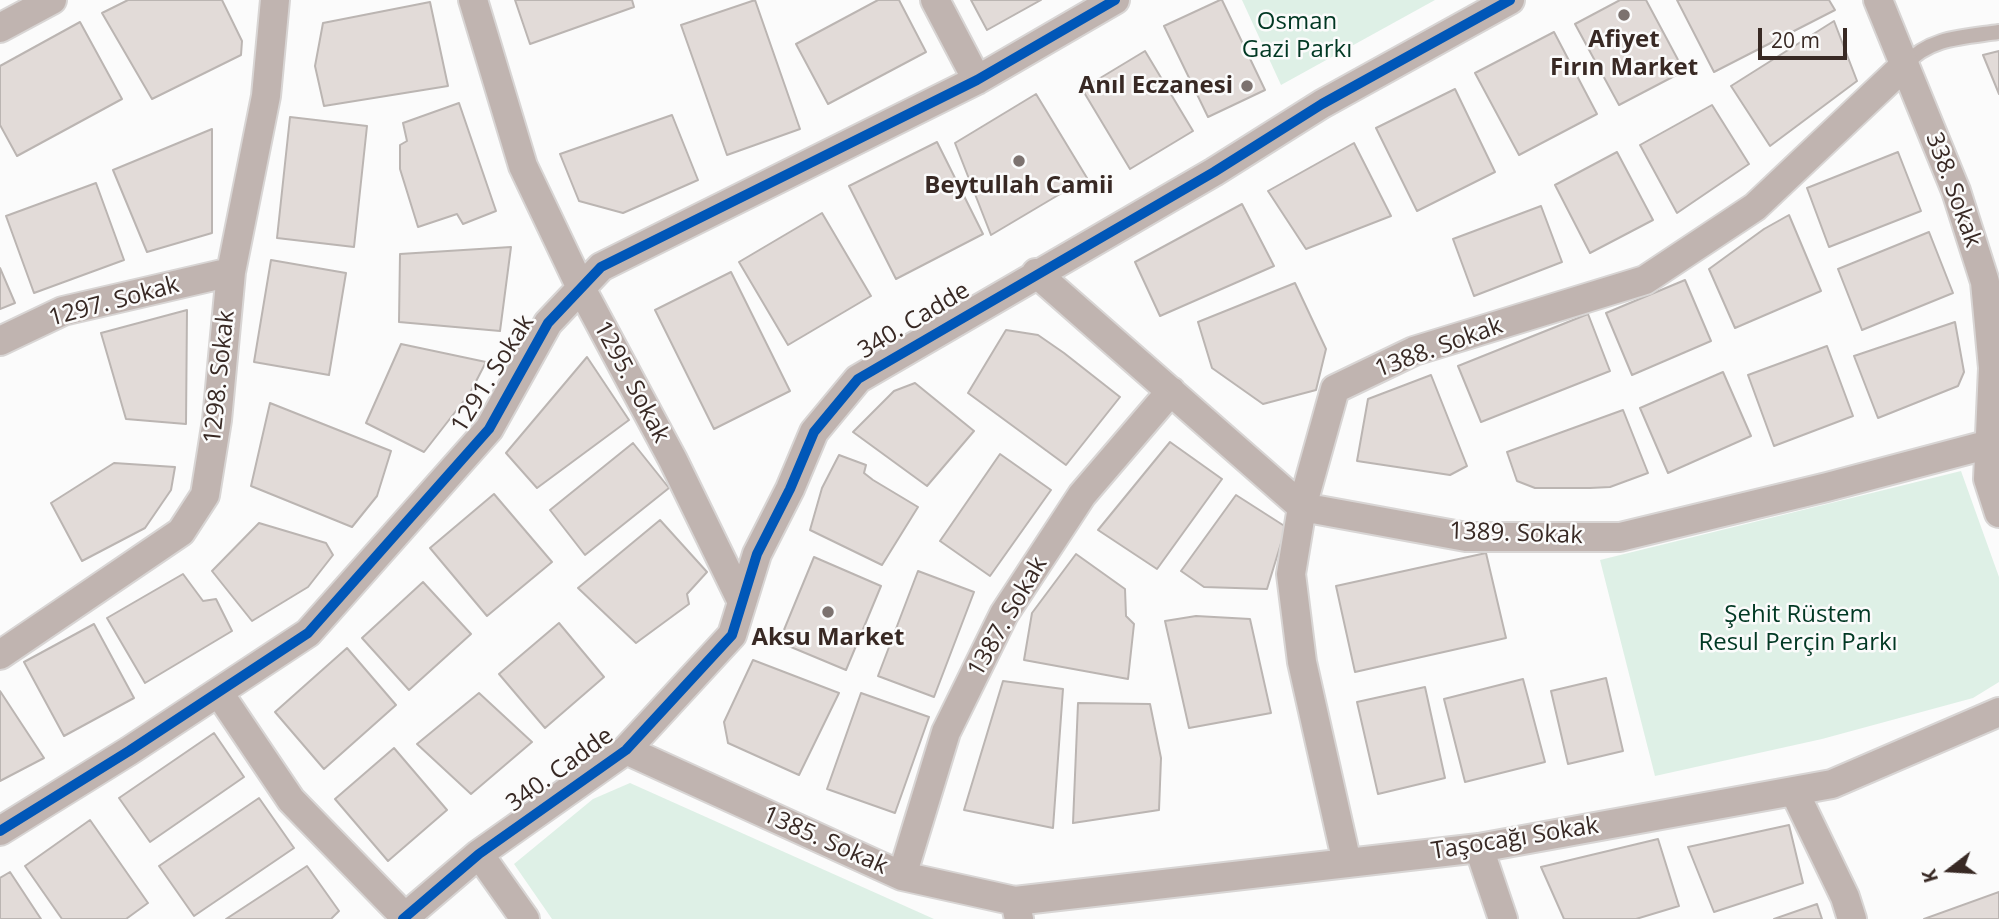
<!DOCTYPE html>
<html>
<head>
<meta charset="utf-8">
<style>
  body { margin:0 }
  #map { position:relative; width:1999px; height:919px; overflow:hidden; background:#fbfbfb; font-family:"Open Sans",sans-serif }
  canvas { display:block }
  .north { position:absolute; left:1915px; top:835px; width:70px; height:70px; -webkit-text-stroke:5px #fbfbfb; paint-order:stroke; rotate:253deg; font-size:19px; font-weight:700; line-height:28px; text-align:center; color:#382924 }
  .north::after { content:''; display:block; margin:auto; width:24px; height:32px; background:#382924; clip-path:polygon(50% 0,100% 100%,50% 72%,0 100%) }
  .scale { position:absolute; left:1758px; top:28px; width:89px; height:32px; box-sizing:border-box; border:4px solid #382924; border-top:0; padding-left:9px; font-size:21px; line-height:24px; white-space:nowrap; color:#382924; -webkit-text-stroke:5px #fbfbfb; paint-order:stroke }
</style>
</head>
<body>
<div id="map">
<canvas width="1999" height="919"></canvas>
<div class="north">K</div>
<div class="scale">20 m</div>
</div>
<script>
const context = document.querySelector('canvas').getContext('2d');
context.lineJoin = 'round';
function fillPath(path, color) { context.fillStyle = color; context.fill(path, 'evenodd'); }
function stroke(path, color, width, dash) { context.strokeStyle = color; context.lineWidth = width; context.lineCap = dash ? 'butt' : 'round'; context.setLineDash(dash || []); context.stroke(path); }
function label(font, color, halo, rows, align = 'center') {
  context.font = font + ' "Open Sans",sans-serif'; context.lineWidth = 5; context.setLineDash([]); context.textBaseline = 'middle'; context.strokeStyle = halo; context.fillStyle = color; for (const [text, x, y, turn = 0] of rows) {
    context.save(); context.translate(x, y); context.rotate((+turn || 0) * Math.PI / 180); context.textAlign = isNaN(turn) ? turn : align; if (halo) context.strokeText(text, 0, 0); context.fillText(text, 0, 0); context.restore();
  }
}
fillPath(new Path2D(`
  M1242,0H1435L1281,85Z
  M1961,471L1999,577V682L1973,698L1822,739L1655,776L1600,560Z
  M630,783L934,919H552L514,864L593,799Z`), '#def0e6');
const building = new Path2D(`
  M128,0H222L242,41L241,55L152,99L102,13Z
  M515,0H632L634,7L530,44Z
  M755,0L800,129L727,155L681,25Z
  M878,0H899L926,52L828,104L796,44Z
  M971,0H1041L987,30Z
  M1220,0H1222L1265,90L1208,117L1164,26Z
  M1620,0H1646L1684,71L1619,105L1575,24Z
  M1677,0H1829L1835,10L1714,72Z
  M430,2L448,86L324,106L315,66L323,23Z
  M1834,21L1857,81L1770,146L1731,86Z
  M80,22L122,99L17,156L0,125V66Z
  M1554,32L1597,114L1519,155L1475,73Z
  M1145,51L1193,131L1130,169L1082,89Z
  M1999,51V94L1983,55Z
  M1455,89L1495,172L1417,211L1376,128Z
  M1036,94L1087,178L991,235L955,143Z
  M459,103L496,211L463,224L457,214L418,227L400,169V145L407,141L403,123Z
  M1712,105L1749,164L1677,213L1640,145Z
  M672,115L698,180L623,213L579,201L560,154Z
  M290,117L367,126L354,247L277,238Z
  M212,129V233L147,252L113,170Z
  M937,142L983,234L896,279L849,186Z
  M1354,143L1391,216L1306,249L1268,191Z
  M1617,152L1653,220L1590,253L1555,185Z
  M1898,152L1921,211L1829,247L1807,188Z
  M96,183L124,260L34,293L6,216Z
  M1242,204L1274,266L1160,316L1135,262Z
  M1541,206L1562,262L1474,296L1453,239Z
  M822,213L871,296L788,345L739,262Z
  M1789,215L1821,291L1735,328L1709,269L1764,229Z
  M1929,232L1953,293L1862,330L1838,269Z
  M511,247L500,331L399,322L400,254Z
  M271,260L346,273L329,375L254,362Z
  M0,268L15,303L0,309Z
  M731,272L790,391L714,429L655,310Z
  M1685,280L1711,341L1632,375L1606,313Z
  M1295,283L1326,349L1316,390L1263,404L1212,368L1198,322Z
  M187,310L186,424L126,419L101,333Z
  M1588,314L1610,371L1481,422L1458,366Z
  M1955,322L1964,372L1958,386L1878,418L1854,356Z
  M1006,330L1038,335L1064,353L1120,397L1066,465L968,393Z
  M401,344L486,362L470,393L424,452L366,423Z
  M1827,346L1853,416L1774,446L1748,375Z
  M587,357L629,420L537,488L506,453Z
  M1723,372L1751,436L1668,473L1640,408Z
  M1431,375L1467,466L1450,475L1357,461L1368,399Z
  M915,383L974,431L927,486L853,432L894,391Z
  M270,403L391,451L377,496L352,527L251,486Z
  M1623,410L1648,473L1610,487L1590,488H1535L1517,481L1507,452Z
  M1170,442L1222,479L1157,569L1098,530Z
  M633,443L669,488L585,555L550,510Z
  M1000,454L1051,490L990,576L940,541Z
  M839,455L866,465L864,473L873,480L918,507L882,565L810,530L822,488Z
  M114,463L175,467L171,490L145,528L82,561L51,503Z
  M494,494L552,562L487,616L430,548Z
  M1236,495L1286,527L1267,589L1204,587L1181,571Z
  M660,520L707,572L687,594L689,604L636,643L578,588Z
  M259,523L326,543L333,555L308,587L252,621L212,571Z
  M1486,553L1506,638L1355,672L1336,586Z
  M1076,554L1125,589L1126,616L1134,624L1128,679L1024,660L1032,613Z
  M814,557L881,586L846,670L779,642Z
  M918,571L974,592L934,697L878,676Z
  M183,574L203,601L216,599L232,631L145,683L107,618Z
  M423,582L471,634L409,690L362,638Z
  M1196,616L1250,619L1271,713L1189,728L1165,621Z
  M559,623L604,677L545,728L499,674Z
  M94,624L134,698L64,736L24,662Z
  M347,648L396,705L324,769L275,712Z
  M753,660L839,693L799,775L728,743L724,722Z
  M1606,678L1623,751L1568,764L1551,691Z
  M1523,679L1545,762L1465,782L1444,699Z
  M1003,681L1063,689L1053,828L964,810Z
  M1425,687L1445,778L1378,794L1357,702Z
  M0,691L44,758L0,781Z
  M479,693L532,742L471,794L417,744Z
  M861,693L929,717L895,813L827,789Z
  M1078,703L1150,704L1161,758L1159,810L1073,823Z
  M214,733L244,777L150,842L119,798Z
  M394,748L447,810L388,861L335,799Z
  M259,798L294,848L194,916L159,866Z
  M90,820L148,903L126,919H62L25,866Z
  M1789,825L1803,883L1714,912L1688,847Z
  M1658,839L1679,906L1636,919H1564L1541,867Z
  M307,866L339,911L331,919H226Z
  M10,872L41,919H0V878Z
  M1999,892V919H1924Z
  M1817,904L1822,919H1774Z`);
fillPath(building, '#e2dbd8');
stroke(building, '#bbb5b2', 2);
const lane = new Path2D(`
  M1905,65C1929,37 1965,37 1999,32`);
const street = new Path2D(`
  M473,0L523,166L581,288L673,460L742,602
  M935,0L977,80
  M1878,0L1956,191L1985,282L1993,368L1988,479L1999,513
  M0,28L52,0
  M1036,273L1302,507L1466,537H1620L1827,487L1990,444
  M0,341L63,311L231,272
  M0,655L181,532L205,495L217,420L231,272L266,96L275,0
  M219,693L291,800L405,917
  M626,750L902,876L1015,901L1019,919
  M1794,791L1845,897L1852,919
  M0,831L129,751L308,633L489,429L548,323L601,267L977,80L1115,0
  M1479,848L1503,919
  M479,854L525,919
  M1347,863L1302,662L1291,574L1302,507L1335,389L1414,351L1645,280L1755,207L1905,65
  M902,876L946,732L1004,614L1082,495L1171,391
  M1015,901L1479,848L1832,784L1999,712
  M403,919L479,854L626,750L732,635L757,554L790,489L814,432L858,379L1214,172L1322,104L1510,0`);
stroke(lane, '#d8d5d4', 18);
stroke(street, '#d8d5d4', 32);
stroke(lane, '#c0b4b0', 14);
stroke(street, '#c0b4b0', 28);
stroke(new Path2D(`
  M0,831L129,751L308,633L489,429L548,323L601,267L977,80L1115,0
  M403,919L479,854L626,750L732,635L757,554L790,489L814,432L858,379L1214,172L1322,104L1510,0`), '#0057b8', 10);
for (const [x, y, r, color] of [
  [1624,15,7,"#7c726f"],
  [1247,86,7,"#7c726f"],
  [1019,161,7,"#7c726f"],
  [828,612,7,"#7c726f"]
]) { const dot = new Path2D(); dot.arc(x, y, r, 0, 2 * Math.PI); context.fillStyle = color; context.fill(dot); stroke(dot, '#fbfbfb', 2.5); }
label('24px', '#013823', '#fbfbfb', [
  ["Osman",1297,22],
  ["Gazi Parkı",1297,50],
  ["Şehit Rüstem",1798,615],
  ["Resul Perçin Parkı",1798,643]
]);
label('bold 24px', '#382924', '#fbfbfb', [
  ["Afiyet",1624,40],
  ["Fırın Market",1624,68],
  ["Anıl Eczanesi",1233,86,"right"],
  ["Beytullah Camii",1019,186],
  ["Aksu Market",828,638]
]);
label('24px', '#382924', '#fbfbfb', [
  ["338. Sokak",1953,190,70],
  ["1297. Sokak",114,302,-15],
  ["340. Cadde",914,321,-31],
  ["1388. Sokak",1439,348,-20],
  ["1291. Sokak",493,374,-58],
  ["1298. Sokak",220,377,-84],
  ["1295. Sokak",631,382,62],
  ["1389. Sokak",1516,534,2],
  ["1387. Sokak",1008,617,-60],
  ["340. Cadde",560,770,-36],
  ["Taşocağı Sokak",1515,839,-9],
  ["1385. Sokak",825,841,24]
]);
</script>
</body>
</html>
